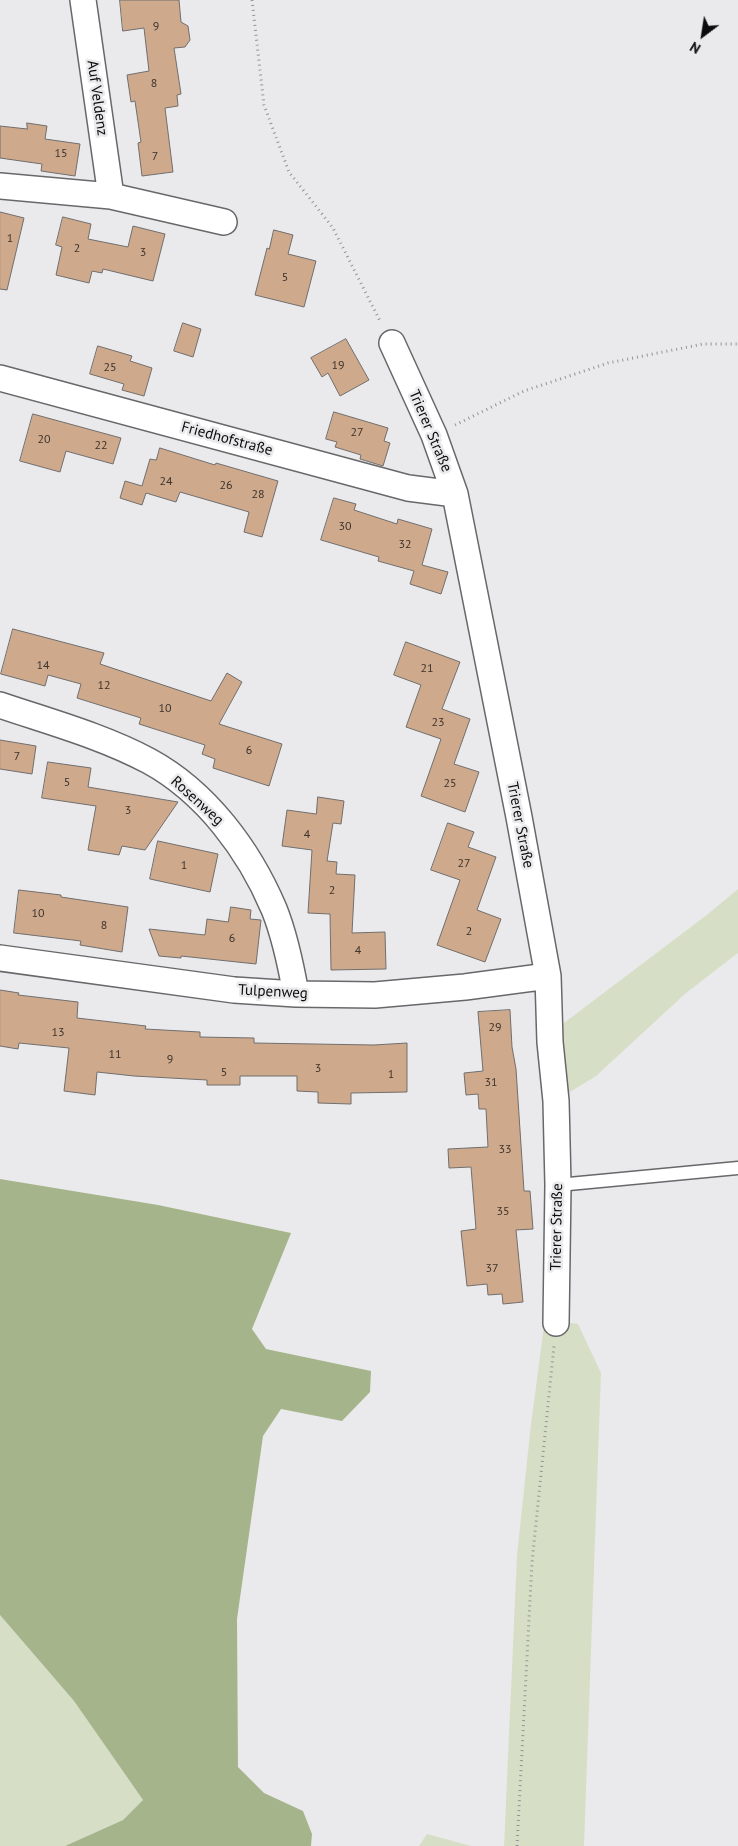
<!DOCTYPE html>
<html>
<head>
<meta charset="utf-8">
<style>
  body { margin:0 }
  #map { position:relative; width:738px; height:1846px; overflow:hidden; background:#eaeaed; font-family:"PT Sans",sans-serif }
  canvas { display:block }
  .north { position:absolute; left:678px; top:10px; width:50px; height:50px; -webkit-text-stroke:4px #eaeaed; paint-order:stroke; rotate:211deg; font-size:14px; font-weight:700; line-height:20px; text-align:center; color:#0c0c0c }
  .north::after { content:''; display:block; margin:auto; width:18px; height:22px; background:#0c0c0c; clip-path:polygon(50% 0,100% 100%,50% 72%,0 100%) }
</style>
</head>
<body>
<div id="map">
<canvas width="738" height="1846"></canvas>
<div class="north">N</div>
</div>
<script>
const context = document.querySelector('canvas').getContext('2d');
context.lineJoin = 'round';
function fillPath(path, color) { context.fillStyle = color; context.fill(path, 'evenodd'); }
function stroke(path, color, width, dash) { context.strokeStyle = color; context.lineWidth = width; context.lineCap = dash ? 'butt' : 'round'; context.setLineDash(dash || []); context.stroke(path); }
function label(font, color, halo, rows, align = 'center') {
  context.font = font + ' "PT Sans",sans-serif'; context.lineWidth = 5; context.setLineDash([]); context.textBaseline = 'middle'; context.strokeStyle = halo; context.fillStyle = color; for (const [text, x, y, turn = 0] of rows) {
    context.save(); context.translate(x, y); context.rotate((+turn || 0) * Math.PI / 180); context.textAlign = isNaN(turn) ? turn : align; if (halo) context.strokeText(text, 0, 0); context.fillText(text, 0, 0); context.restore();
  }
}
fillPath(new Path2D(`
  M738,889V953L686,993L596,1076L565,1095L560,1026L708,914Z
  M545,1319L578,1324L601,1373L584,1846H504L517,1555L531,1424Z
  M0,1615L74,1701L143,1800L123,1820L65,1846H0Z
  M427,1834L471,1846H419Z`), '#d6dfc5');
fillPath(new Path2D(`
  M0,1179L158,1205L291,1233L252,1329L266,1349L371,1371L370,1392L342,1421L281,1409L263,1436L237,1619L238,1767L264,1793L303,1811L312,1834L311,1846H65L123,1820L143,1800L74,1701L0,1615Z`), '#a6b48b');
const building = new Path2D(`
  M120,0H179L181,22L188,26L190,40L185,47L174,48L181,94L177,95L178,106L165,108L173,172L142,176L138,143L141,142L135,101L131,102L127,75L149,71L144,28L123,31Z
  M27,123L47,126L45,139L80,144L75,176L41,171L42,164L0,158V126L27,129Z
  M0,212L24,218L7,290L0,289Z
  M63,217L91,224L88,239L128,247L133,226L165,234L153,281L103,269L102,273L92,271L89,283L56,275L62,247L56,245Z
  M274,230L293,235L288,254L316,261L304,307L255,295L267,248L269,249Z
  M183,323L201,329L193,357L174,351Z
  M346,339L369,380L340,396L328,373L322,377L311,358Z
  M98,346L132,356L130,361L152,368L144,396L122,390L124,384L90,374Z
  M334,412L388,428L384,441L390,443L383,466L360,459L361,455L335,447L337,442L326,439Z
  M33,414L121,438L113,464L66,451L60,472L20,461Z
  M160,448L215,465L216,463L278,481L262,537L244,532L249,512L180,492L176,502L146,493L142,505L120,498L125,481L142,486L150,459L156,460Z
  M334,498L356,504L354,510L397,524L398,519L432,529L422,565L448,572L441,594L410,584L414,571L378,561L379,557L321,540Z
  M13,629L104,653L100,664L211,701L227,673L242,682L219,724L282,744L269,786L213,768L215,759L202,754L205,745L139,724L141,718L77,698L81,684L48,675L45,686L1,674Z
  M406,642L460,662L442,709L470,719L454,764L479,772L465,812L421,796L441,739L406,727L421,685L394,675Z
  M0,740L36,746L32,774L0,769Z
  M48,762L91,768L88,787L178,802L145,850L122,846L119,855L88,850L96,806L42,798Z
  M318,797L344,801L341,824L333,823L327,861L337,862L336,874L355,875L352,933L385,932L386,969L331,970L330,914L308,913L312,850L282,846L287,810L316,814Z
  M448,823L474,832L468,847L496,857L477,910L501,919L485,962L437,945L460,880L431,870Z
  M158,841L218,854L210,892L150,879Z
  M19,890L61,895V897L128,907L122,952L80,945L81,941L14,933Z
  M231,907L251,910L250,919L261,920L256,964L181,956V958L159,956L149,929L205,935L207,919L228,922Z
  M0,990L19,993L18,995L78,1002L77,1018L146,1026L145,1029L200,1032V1037L254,1038V1043L374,1045L407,1043V1092L351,1093V1104L318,1103V1092L297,1091V1076H240V1085H207V1080L134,1076L97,1072L95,1095L64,1091L69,1048L19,1043L18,1049L0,1046Z
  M510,1010L512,1047L516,1069L524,1191H530L533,1229L516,1230L523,1302L503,1304L502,1294L488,1295L487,1284L467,1286L461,1231L476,1229L471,1167L449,1168L448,1149L488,1147L486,1109H479L478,1094L466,1095L464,1073L483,1071L478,1012Z`);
fillPath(building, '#cea98c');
stroke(building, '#706e6d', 1);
const lane = new Path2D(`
  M558,1185L738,1168`);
const street = new Path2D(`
  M83,0L111,196
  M0,186L111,196L224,222
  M392,343L434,435L455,494L519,817L548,976L550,1042L556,1101L558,1185L556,1323
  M0,378L408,488L455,494
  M0,705C50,722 102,736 149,761C206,792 249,850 274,909C285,936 291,966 296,994
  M0,958L234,990L296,994L375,995L465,987L548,976`);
stroke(lane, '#68686b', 15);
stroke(street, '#68686b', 28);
stroke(new Path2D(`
  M252,0L264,105L289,172L333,228L381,323
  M455,425L524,391L608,363L703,344H738
  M517,1846L532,1563L554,1346`), '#949496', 3, [1, 4]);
stroke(lane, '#fff', 12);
stroke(street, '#fff', 25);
label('12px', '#3c332c', null, [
  ["9",156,27],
  ["8",154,84],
  ["15",61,154],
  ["7",155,157],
  ["1",10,239],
  ["2",77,249],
  ["3",143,253],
  ["5",285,278],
  ["19",338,366],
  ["25",110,368],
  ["27",357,433],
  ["20",44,440],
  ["22",101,446],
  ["24",166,482],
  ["26",226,486],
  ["28",258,495],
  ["30",345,527],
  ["32",405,545],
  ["14",43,666],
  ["21",427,669],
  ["12",104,686],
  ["10",165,709],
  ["23",438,723],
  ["6",249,751],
  ["7",17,757],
  ["5",67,783],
  ["25",450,784],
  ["3",128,811],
  ["4",307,835],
  ["27",464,864],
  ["1",184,866],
  ["2",332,891],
  ["10",38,914],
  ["8",104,926],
  ["2",469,932],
  ["6",232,939],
  ["4",358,951],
  ["29",495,1028],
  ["13",58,1033],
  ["11",115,1055],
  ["9",170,1060],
  ["3",318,1069],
  ["5",224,1073],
  ["1",391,1075],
  ["31",491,1083],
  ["33",505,1150],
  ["35",503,1212],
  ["37",492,1269]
]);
label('15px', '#0c0c0c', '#eaeaed', [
  ["Auf Veldenz",97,98,82],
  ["Trierer Straße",430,431,67],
  ["Friedhofstraße",227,439,15],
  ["Rosenweg",197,801,42],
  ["Trierer Straße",520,825,79],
  ["Tulpenweg",273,992,3],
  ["Trierer Straße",557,1227,-89]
]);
</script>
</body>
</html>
